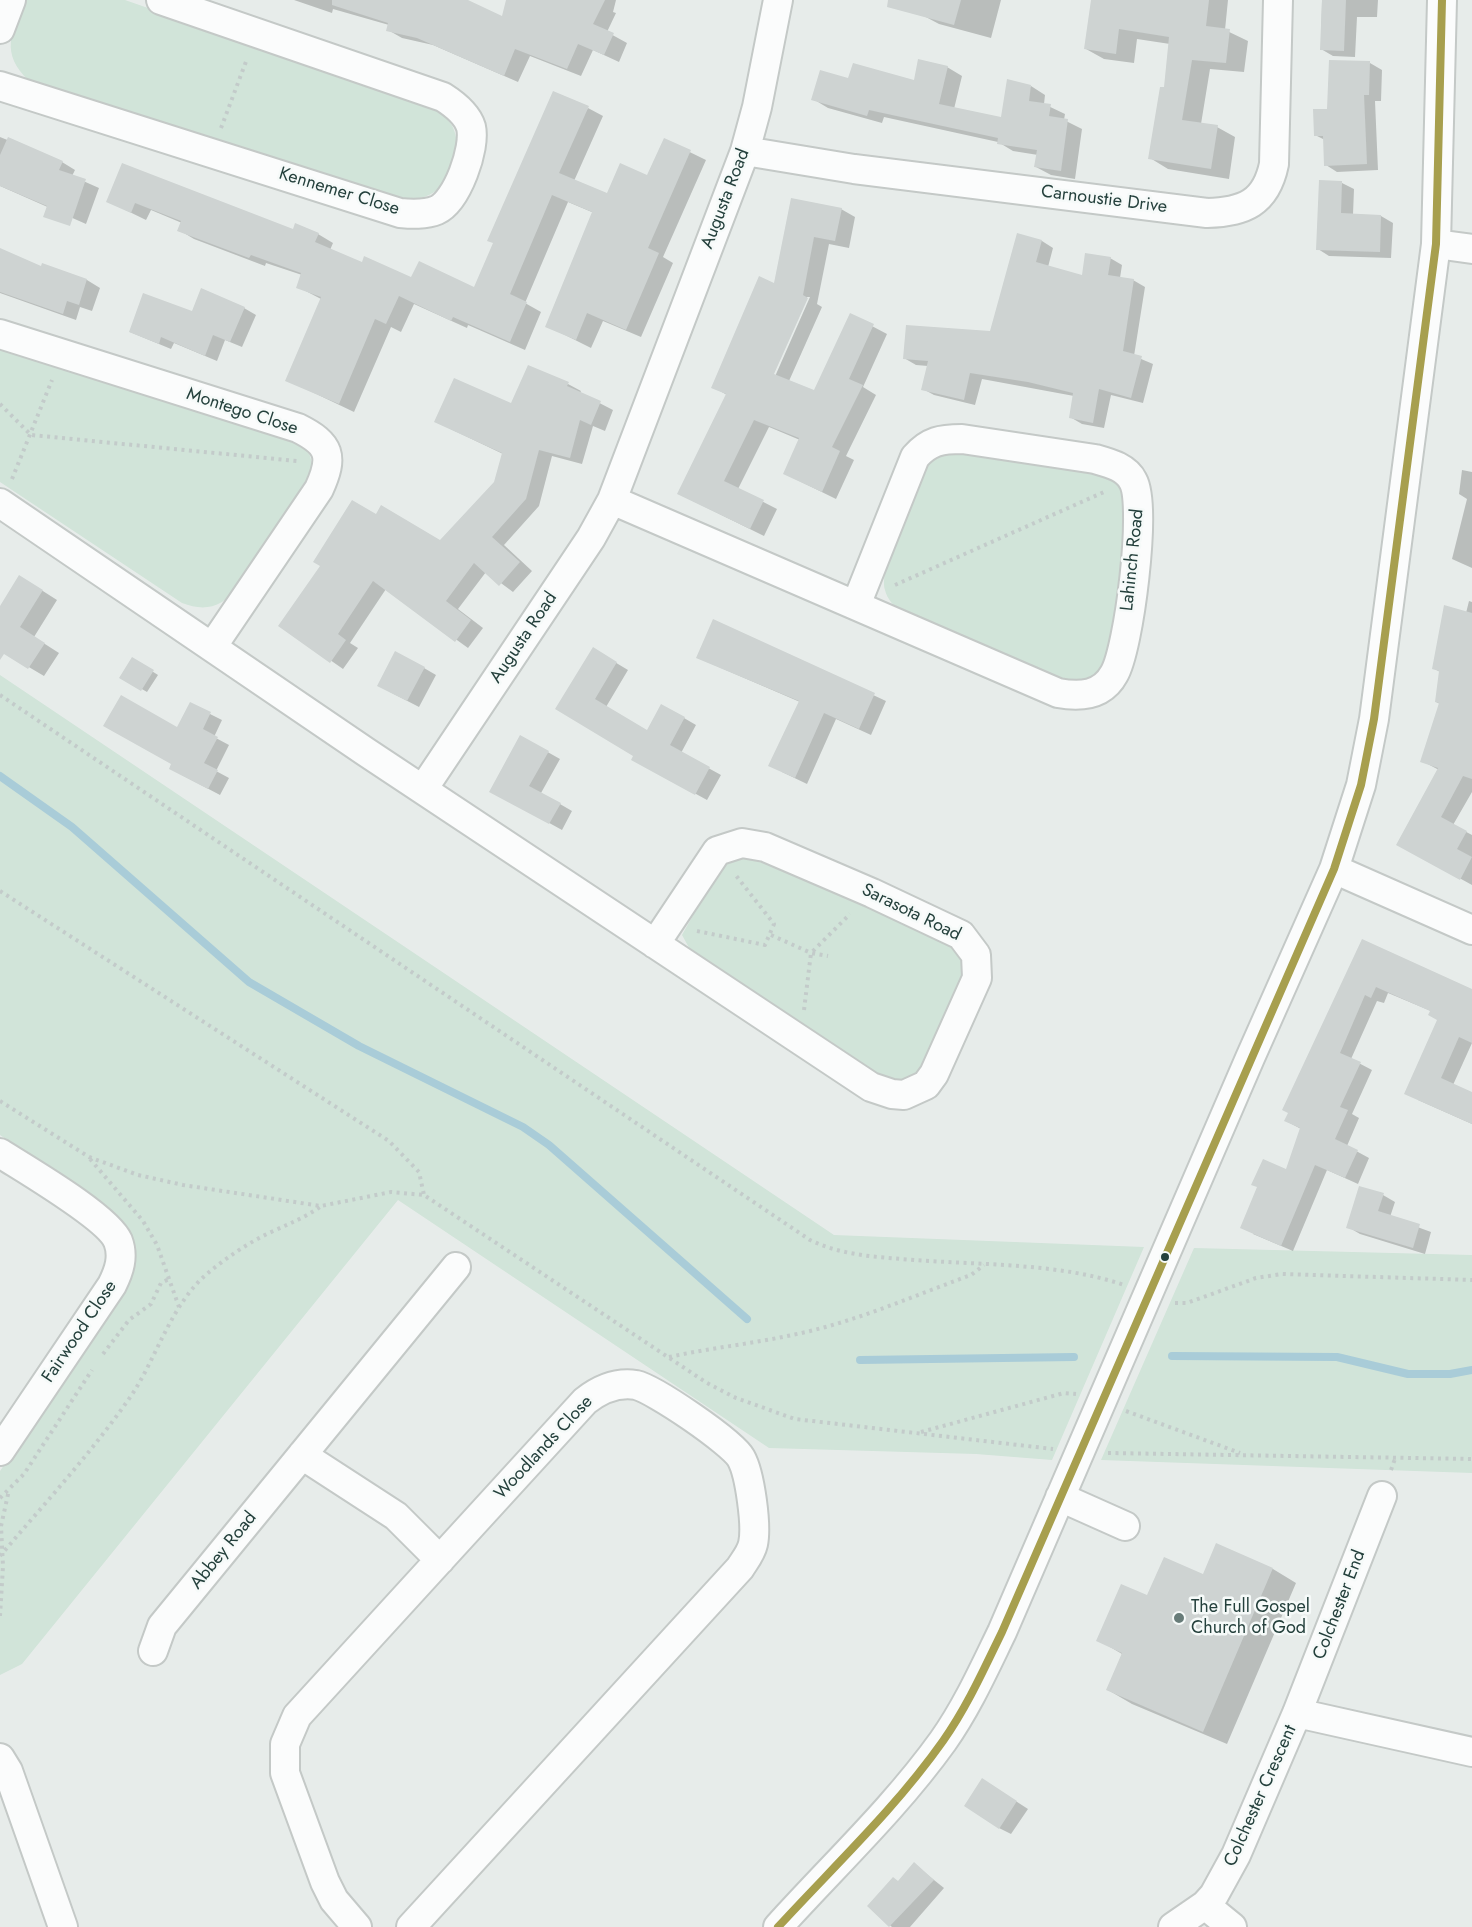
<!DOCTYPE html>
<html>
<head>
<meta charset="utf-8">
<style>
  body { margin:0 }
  canvas { display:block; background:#e7ecea }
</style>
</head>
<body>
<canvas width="1472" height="1927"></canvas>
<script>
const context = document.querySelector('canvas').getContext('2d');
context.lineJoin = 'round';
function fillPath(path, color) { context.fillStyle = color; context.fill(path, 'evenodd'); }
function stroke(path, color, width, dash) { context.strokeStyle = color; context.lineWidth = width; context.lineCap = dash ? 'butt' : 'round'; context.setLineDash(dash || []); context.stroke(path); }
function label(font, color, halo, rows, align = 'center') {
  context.font = font + ' Jost,sans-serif'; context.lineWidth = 5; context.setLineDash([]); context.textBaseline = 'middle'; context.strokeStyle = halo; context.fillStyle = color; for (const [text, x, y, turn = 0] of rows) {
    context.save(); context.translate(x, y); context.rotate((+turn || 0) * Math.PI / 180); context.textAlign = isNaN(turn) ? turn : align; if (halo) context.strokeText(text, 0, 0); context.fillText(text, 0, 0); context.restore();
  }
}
fillPath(new Path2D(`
  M25,0H125L429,106C456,118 462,140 452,167C447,179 442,189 429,195C421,199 411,199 402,200L29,81C0,53 11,33 25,0Z
  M0,349L288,438C308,447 316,456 309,478C294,502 240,592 222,602C208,610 196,608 182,603L0,482Z
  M954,453L1104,474C1119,481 1126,490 1130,506L1111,655C1102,676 1089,681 1068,682L901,612C894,606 887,599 885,590C878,564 917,488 928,462L939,455Z
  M0,675L834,1235L1144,1247L1052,1460L976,1454L769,1448L398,1200L22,1664L0,1675V1471L128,1284L131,1237L117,1215L0,1135Z
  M754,856L948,934L967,970L930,1067L909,1083L877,1080L697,962L682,935L725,858Z
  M1194,1248L1472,1255V1473L1101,1460Z`), '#d1e4d9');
fillPath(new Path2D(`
  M294,0H464L503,18L508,0H616L613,12L616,13L607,32L627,43L619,62L593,50L581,76L530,56L518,82L433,45L402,38L388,30L389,25L333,9L332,13Z
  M928,0H1001L991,38L939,24L924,16Z
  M1092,0H1228L1225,30L1248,41L1244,72L1210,69L1201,124L1217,127L1235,137L1229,179L1168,169L1150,158L1165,89L1170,44L1137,39L1134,63L1104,59L1086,49Z
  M1322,0H1378L1377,17H1357L1355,57L1333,56L1321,49Z
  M1370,63L1382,70L1381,101H1375L1378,170L1337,172L1326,165L1325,140L1315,135L1328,110Z
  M947,67L962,76L954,109L1002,119L1031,86L1045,95L1044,104L1065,114L1064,120L1082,129L1075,179L1051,175L1036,167L1038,155L1013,151L998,142L884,117L882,123L828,108L813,99L849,80L915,82Z
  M588,108L603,116L574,181L608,195L648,177L665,140L706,160L663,257L673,263L641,337L603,321L591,348L547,326L594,213L568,202L525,303L541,312L525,350L468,325L467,328L414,304L401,332L391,327L354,412L287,380L321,299L298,287L302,275L266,263L265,266L194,239L179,230L182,223L151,210L146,220L107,201L123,165L294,231L318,234L333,243L330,250L362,264L412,279L474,289Z
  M0,137L62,162L75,170L72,176L99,188L86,224L0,186Z
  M1342,183L1354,189L1353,215L1381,216L1393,223L1391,258L1329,256L1318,249Z
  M792,200L841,209L855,217L849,248L829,244L817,304L822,307L789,381L815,392L851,315L887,334L863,387L876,395L846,456L854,460L836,499L785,474L800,440L769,427L738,489L777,509L764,536L693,501L727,395L713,387L775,285ZM807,297H810L773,381L770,380Z
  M1018,235L1042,241L1053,248L1048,267L1083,277L1110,258L1122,265L1120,278L1133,280L1145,287L1134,356L1153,364L1143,403L1111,395L1104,428L1082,424L1070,417L1074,396L982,379L975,405L934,395L923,389L928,366L916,365L904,358L991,333Z
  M0,250L42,268L43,265L87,280L100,288L92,311L80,307L76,320L0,293Z
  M244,308L256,315L242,347L225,340L217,361L174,343L171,349L130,332L193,313Z
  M568,384L581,391L580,393L613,410L605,431L593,426L582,464L552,456L539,506L504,545L532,571L513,592L486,572L458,609L483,628L468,648L386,589L350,643L358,648L343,669L280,625L376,516L440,542L495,482L503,454L436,422L512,405Z
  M1462,470L1472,472V568L1452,559L1467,499L1459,494Z
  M35,586L57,600L34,637L59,653L44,676L0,650V607Z
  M1469,601L1472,602V792L1453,825L1472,835V885L1412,852L1439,770L1422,761L1440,704L1436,702L1440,672L1433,668L1466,613Z
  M714,621L886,701L871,735L836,719L807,784L782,772L800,702L698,658Z
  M593,649L628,670L606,707L647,732L684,718L696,725L681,753L721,775L707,800L645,766L635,756L557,708Z
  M133,659L158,675L147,692L121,677Z
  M424,668L436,675L419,707L390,692Z
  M210,714L222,720L214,737L229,745L216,771L229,778L220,795L182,775L178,729Z
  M521,737L560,759L541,793L572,811L562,830L491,791Z
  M1363,941L1472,991V1043L1453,1085L1472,1093V1124L1418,1100L1439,1020L1431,1011L1388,993L1384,1003L1377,1001L1351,1059L1372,1070L1352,1114L1359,1118L1347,1146L1369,1158L1358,1184L1327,1170L1293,1251L1253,1234L1287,1171L1301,1129L1286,1121Z
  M1383,1195L1395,1202L1390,1217L1431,1232L1425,1254L1360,1234L1348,1227Z
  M1273,1569L1296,1583L1227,1744L1132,1704L1108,1690L1122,1654L1098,1640L1148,1597L1204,1576Z
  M994,1787L1028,1809L1011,1834L999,1828Z
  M914,1864L944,1888L910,1927H892L869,1906L894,1879L899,1882Z`), '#0003');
stroke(new Path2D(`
  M0,776L72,827L249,982L359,1046L523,1127L549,1145L747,1319
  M1172,1356L1337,1357L1408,1374H1450L1472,1370
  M860,1360L1074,1357`), '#a9ccd8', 8);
fillPath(new Path2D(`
  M332,0H468L502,16L506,0H605L593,24L614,33L604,55L578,44L567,69L515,49L504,76L417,38L386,31L388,23L332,5Z
  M888,0H961L954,25L887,7Z
  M1091,0H1209L1206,26L1230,29L1226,63L1192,60L1182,120L1218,125L1211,169L1148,159L1160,87H1164L1169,37L1119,29L1116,54L1084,49Z
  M1322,0H1346L1344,51L1320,50Z
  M918,59L948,66L939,104L1001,117L1007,79L1031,85L1029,101L1051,104L1049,116L1068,119L1061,171L1034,167L1037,150L997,144L998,138L869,110L867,116L811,100L820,70L848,78L853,63L914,80Z
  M1329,60L1370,61L1369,95H1364L1367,164L1324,166L1323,136H1314L1313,109H1327Z
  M553,91L589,106L559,173L607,193L620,163L647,175L664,138L691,150L648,248L659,253L626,330L587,313L576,340L545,327L592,212L552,195L510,294L527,302L510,342L453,317L451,321L399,296L386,324L375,319L339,404L285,381L321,297L296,288L301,273L251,255L249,258L177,231L181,221L135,203L131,213L106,202L122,163L293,229L295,223L319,233L315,242L362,262L364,256L411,277L419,261L474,287L493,243L487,241Z
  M8,137L63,161L59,170L86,179L70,226L43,217L47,206L0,186V155Z
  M1319,180L1342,181L1341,213L1381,215L1380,252L1316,250Z
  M791,198L842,208L835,241L814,237L803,295L808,298L774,374L814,390L850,313L874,324L849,379L863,385L832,447L840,451L822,492L783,474L799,438L754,420L724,481L764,500L750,529L677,494L726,394L711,388L759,276L774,283Z
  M1017,233L1042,240L1036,262L1082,275L1085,253L1111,257L1108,275L1134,279L1123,351L1142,356L1131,398L1099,389L1093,423L1069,418L1073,393L1028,382L970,373L964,400L921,390L928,361L903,359L906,325L990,331Z
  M0,248L41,266L42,263L87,279L79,305L67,301L63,314L0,292Z
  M201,288L245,307L230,342L213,335L205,356L161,337L159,344L129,332L143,293L192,311Z
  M528,365L569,382L567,386L601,401L591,425L580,420L570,458L539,450L526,499L492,537L520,562L499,586L474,563L446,601L471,620L455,642L373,581L338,634L346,640L330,663L278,626L320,566L313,562L352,500L376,514L381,505L440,540L494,482L502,453L434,422L454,378L511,403Z
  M19,575L43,590L20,627L45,643L28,669L4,654L0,660V606Z
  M1444,605L1472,613V779L1463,776L1441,817L1467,831L1457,849L1472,857L1460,880L1396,845L1438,768L1420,762L1439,703L1435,702L1439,671L1432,669Z
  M713,619L875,693L859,729L824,713L795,778L768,766L799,701L696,658Z
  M593,647L617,662L595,699L647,730L661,704L685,717L670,745L710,767L695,795L631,760L633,756L555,709Z
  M395,651L425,667L407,701L377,686Z
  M132,657L154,670L141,691L119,678Z
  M121,695L177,727L190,702L211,712L203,729L218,737L204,763L218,770L208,789L169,769L171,764L103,726Z
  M520,735L549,751L529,786L561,803L549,824L489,792Z
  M1362,939L1472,989V1043L1459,1037L1441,1078L1472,1092V1124L1404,1094L1437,1020L1428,1015L1430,1011L1376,987L1371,998L1365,995L1340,1053L1361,1062L1340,1107L1348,1110L1335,1139L1358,1150L1345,1178L1315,1165L1281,1246L1240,1228L1257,1187L1251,1185L1263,1159L1286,1169L1300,1128L1284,1121L1288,1113L1282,1110Z
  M1359,1186L1384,1193L1378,1211L1420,1224L1413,1248L1346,1228Z
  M1216,1543L1273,1568L1203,1732L1106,1690L1122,1653L1096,1641L1121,1584L1147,1595L1164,1557L1203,1574Z
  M982,1778L1017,1801L999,1829L964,1806Z
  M914,1862L934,1880L889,1927L867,1906L893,1877L898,1881Z`), '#ced3d2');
const minor = new Path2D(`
  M0,29L11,0
  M0,86L400,213C411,214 425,215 437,210C457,201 476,148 471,127C467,114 454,104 443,97L161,0
  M745,151L854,169L1207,213C1244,212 1266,203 1274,164L1278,0
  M1436,244L1472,249
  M0,334L298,428C330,444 334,456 319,489L212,647
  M612,500L1058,693C1080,697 1102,696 1114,674C1129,649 1147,506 1133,481C1126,467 1109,463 1095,459L962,439C941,439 929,441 915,457L856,605
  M0,503L366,752L871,1087L892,1094L904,1095L926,1085L934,1074L977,978L976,955L961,935L872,893L765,847L742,843L717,851L655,944
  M423,789L591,538L612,500L745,151L757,107L778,0
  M1334,869L1472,930
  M0,1153C25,1169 108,1217 118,1241C124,1257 119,1271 112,1285L0,1451
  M302,1455L396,1516L440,1560
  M1060,1497L1125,1526
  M153,1651L162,1626L456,1267
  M1297,1713L1472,1752
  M0,1758L8,1771L63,1927
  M1205,1905L1232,1927
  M357,1927L334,1900L325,1882L285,1773V1744L297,1716L585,1401C599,1390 617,1382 636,1385C654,1389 732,1442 741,1458C750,1474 757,1526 753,1544C751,1553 745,1560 740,1568L411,1927
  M778,1927C833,1866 895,1808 943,1741C967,1707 984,1669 1002,1632L1250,1058L1334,869L1361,785L1374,719L1436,244L1442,0
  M1173,1927L1205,1905L1214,1895L1236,1855L1297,1713L1382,1496`);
stroke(minor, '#c4c9c7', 32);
stroke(new Path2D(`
  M221,128L247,59
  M0,404L31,435L297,461
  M12,479L52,380
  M895,585L1104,492
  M0,695L810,1240C843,1256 878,1257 914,1260C981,1265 1060,1263 1124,1285
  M0,891L389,1141L419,1172L424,1195
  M697,931L765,945L774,924L734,873
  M771,935L811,953L828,956
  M804,1010L811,953L850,914
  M0,1101L89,1157L138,1175L183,1185L321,1206L391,1192L424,1195L707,1383L736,1398L795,1419L1053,1449
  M90,1159L143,1221L157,1245L179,1307
  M1175,1303H1187L1256,1278L1282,1274L1472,1280
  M103,1354L129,1320L151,1304L161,1283L169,1279
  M669,1357C710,1348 751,1344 792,1335C853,1323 913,1296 971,1275L984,1265
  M1126,1411L1240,1453
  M921,1432L1064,1393L1076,1394
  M1108,1453L1472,1459
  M1391,1470L1396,1456
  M0,1498L24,1474L92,1370
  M0,1556C45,1503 94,1450 133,1393C158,1354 172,1303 208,1273C226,1258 248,1243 269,1233C288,1224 305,1218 321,1206
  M0,1616L3,1566L1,1526L9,1490`), '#c3cbca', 4, [3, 4.5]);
stroke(minor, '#fbfcfc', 28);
stroke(new Path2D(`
  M778,1927C834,1866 895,1809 943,1741C967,1707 984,1669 1002,1632L1334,869L1361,785L1374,719L1436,244L1442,0`), '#a79f4e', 8);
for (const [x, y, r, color] of [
  [1165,1257,5,"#24403c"],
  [1179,1618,6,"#687c79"]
]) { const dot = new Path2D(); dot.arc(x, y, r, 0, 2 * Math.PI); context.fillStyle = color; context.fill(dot); stroke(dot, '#f6faf9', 2); }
label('18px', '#24403c', '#f6faf9', [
  ["Kennemer Close",339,192,17],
  ["Augusta Road",726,199,-69],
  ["Carnoustie Drive",1104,200,7],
  ["Montego Close",242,412,18],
  ["Lahinch Road",1133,560,-84],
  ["Augusta Road",524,638,-56],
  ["Sarasota Road",911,913,26],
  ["Fairwood Close",80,1332,-56],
  ["Woodlands Close",544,1448,-47],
  ["Abbey Road",224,1551,-51],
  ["Colchester End",1340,1605,-69],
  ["Colchester Crescent",1261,1796,-66]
]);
label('18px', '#24403c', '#f6faf9', [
  ["The Full Gospel",1191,1608],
  ["Church of God",1191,1629]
], 'left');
</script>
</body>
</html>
